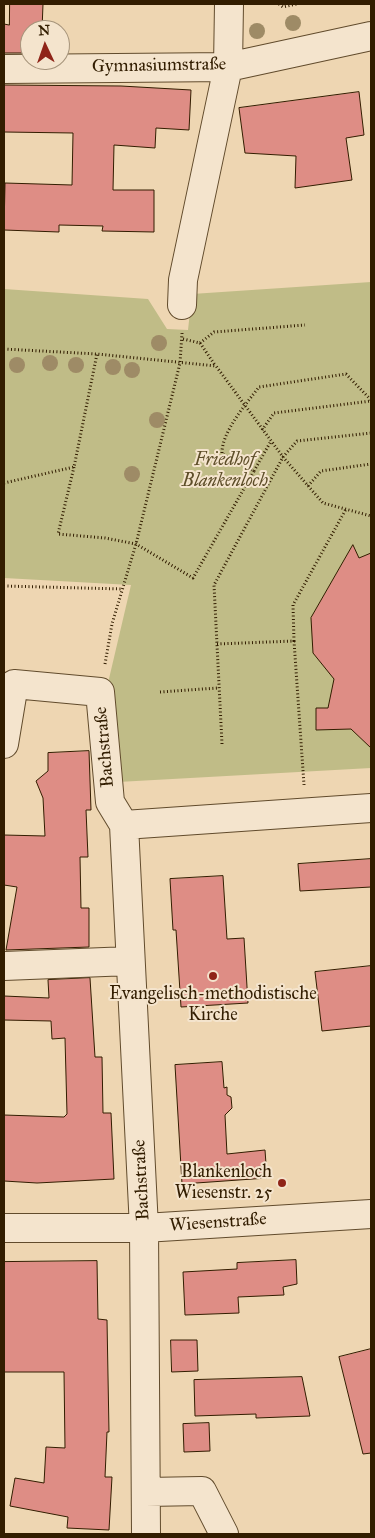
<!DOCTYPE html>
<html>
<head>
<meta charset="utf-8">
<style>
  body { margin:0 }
  #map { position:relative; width:375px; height:1538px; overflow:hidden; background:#eed6b2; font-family:"IM FELL Great Primer",serif }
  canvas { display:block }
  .frame { position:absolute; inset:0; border:5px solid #321d00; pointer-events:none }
  .north { position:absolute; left:20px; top:20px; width:50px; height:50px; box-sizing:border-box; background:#f4e4cd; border:1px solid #a6947b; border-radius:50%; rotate:357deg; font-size:14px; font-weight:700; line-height:20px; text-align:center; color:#321d00 }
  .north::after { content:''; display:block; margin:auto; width:18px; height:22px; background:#8f2418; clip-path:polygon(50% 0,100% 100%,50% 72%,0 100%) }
</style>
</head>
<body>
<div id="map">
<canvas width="375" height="1538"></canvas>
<div class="frame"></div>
<div class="north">N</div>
</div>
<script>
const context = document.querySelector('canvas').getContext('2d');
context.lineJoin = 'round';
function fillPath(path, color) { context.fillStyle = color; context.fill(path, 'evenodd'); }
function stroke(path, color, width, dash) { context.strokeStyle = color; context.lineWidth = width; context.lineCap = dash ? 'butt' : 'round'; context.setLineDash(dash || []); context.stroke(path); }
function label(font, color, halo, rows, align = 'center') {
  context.font = font + ' "IM FELL Great Primer",serif'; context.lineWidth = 4; context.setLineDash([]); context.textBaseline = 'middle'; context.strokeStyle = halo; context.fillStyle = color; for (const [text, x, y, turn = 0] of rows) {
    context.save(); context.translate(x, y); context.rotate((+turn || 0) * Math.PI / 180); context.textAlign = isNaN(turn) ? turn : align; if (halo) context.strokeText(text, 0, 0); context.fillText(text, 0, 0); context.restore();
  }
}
fillPath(new Path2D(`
  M371,282V768L118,782L108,683L131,585L4,578V289L148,299L167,329L188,330L192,294Z`), '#c0bc87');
const building = new Path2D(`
  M10,4H43L42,30H30V53H4V24L9,25Z
  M4,85L121,86L191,90L189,130L156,128L155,148L114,145L113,190H154V232L102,231L103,226L59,225V232L4,230L5,183L72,185L73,133L4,132Z
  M359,92L364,135L346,138L352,180L295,188L296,156L245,153L239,108Z
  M353,545L359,558L371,553V748L351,729L316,730V708H328L334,679L313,653L311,618Z
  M89,751L91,810H86L88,857H80L81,908H89V947L6,950L17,887L4,885V835L45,836L43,798L36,781L48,771V753Z
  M371,859V887L300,891L298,864Z
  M223,876L227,939L244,938L248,1003L181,1007L176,930H173L170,879Z
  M371,966V1026L322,1031L315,972Z
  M90,978L95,1057H102L103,1113H111L114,1179L37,1183L4,1181V1115L64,1117L67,1114L65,1038L52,1039L51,1021L4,1020V996L49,998L48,980Z
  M222,1062L224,1088L227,1087V1095L231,1097L232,1108L225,1115L227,1154L265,1150L267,1178L182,1184L175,1065Z
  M296,1260L297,1284L283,1287L284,1295L238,1297L239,1313L185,1315L183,1272L237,1269V1263Z
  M97,1261L98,1319L107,1320L109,1432H107L105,1477H112L109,1530L67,1528L68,1517L10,1506L15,1478L44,1483L46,1447L65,1448L64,1372H4V1262Z
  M171,1340H197L198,1371L172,1372Z
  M371,1349V1453L363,1454L339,1357Z
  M302,1377L310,1416L256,1418V1414L195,1416L194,1380Z
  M209,1423L210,1451L184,1452L183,1424Z`);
fillPath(building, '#de8d85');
stroke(building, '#321d00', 1);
const minor = new Path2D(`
  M4,69L228,67L371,36
  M182,305L183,280L228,67L229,4
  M4,744L14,684L100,692L110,802L124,825
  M4,966L130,961
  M4,1228H144L371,1214
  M146,1492L202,1491L224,1534
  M146,1534L144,1228L124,825L371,808`);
stroke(minor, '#614b2c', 30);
stroke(new Path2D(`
  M279,4L283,7L297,4
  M183,339L200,343L215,365
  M200,343L214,332L305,325
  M4,349L97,354L216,366L283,457L323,503L371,516
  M262,430L274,413L371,401
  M74,467L58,534L105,538L136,544L193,578L254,471L222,454C221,433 246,404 259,387L346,374L371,400
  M254,471L271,441
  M4,483L74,467L97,354
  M308,486L321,471L371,464
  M4,586L122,589
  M294,641L304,785
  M217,644L294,641L293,605L346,509
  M105,664L112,624L136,544L180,363L182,333
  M160,692L218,688
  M222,744L214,585L283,457L297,441L371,433`), '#321d00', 3, [1, 2.5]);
stroke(minor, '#f4e4cd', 28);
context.fillStyle = '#9e8b66';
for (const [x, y] of [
  [293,23],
  [257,31],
  [159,343],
  [50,363],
  [17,365],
  [76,365],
  [113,367],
  [132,370],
  [157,420],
  [132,474]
]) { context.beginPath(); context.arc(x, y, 8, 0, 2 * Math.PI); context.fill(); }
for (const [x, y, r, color] of [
  [213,976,5,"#8f2418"],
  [282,1183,5,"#8f2418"]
]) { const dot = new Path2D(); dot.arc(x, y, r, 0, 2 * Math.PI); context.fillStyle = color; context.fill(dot); stroke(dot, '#f4e4cd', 2); }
label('18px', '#321d00', '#f4e4cd', [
  ["Gymnasiumstraße",159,66,-1],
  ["Bachstraße",105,747,-95],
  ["Bachstraße",142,1180,-93],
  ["Wiesenstraße",218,1223,-4]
]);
label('italic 18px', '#5d4d28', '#f4e4cd', [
  ["Friedhof",225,461],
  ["Blankenloch",225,482]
]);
label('18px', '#321d00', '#f4e4cd', [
  ["Evangelisch-methodistische",213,995],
  ["Kirche",213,1016],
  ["Blankenloch",272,1173,"right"],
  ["Wiesenstr. 25",272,1194,"right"]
]);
</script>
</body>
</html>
